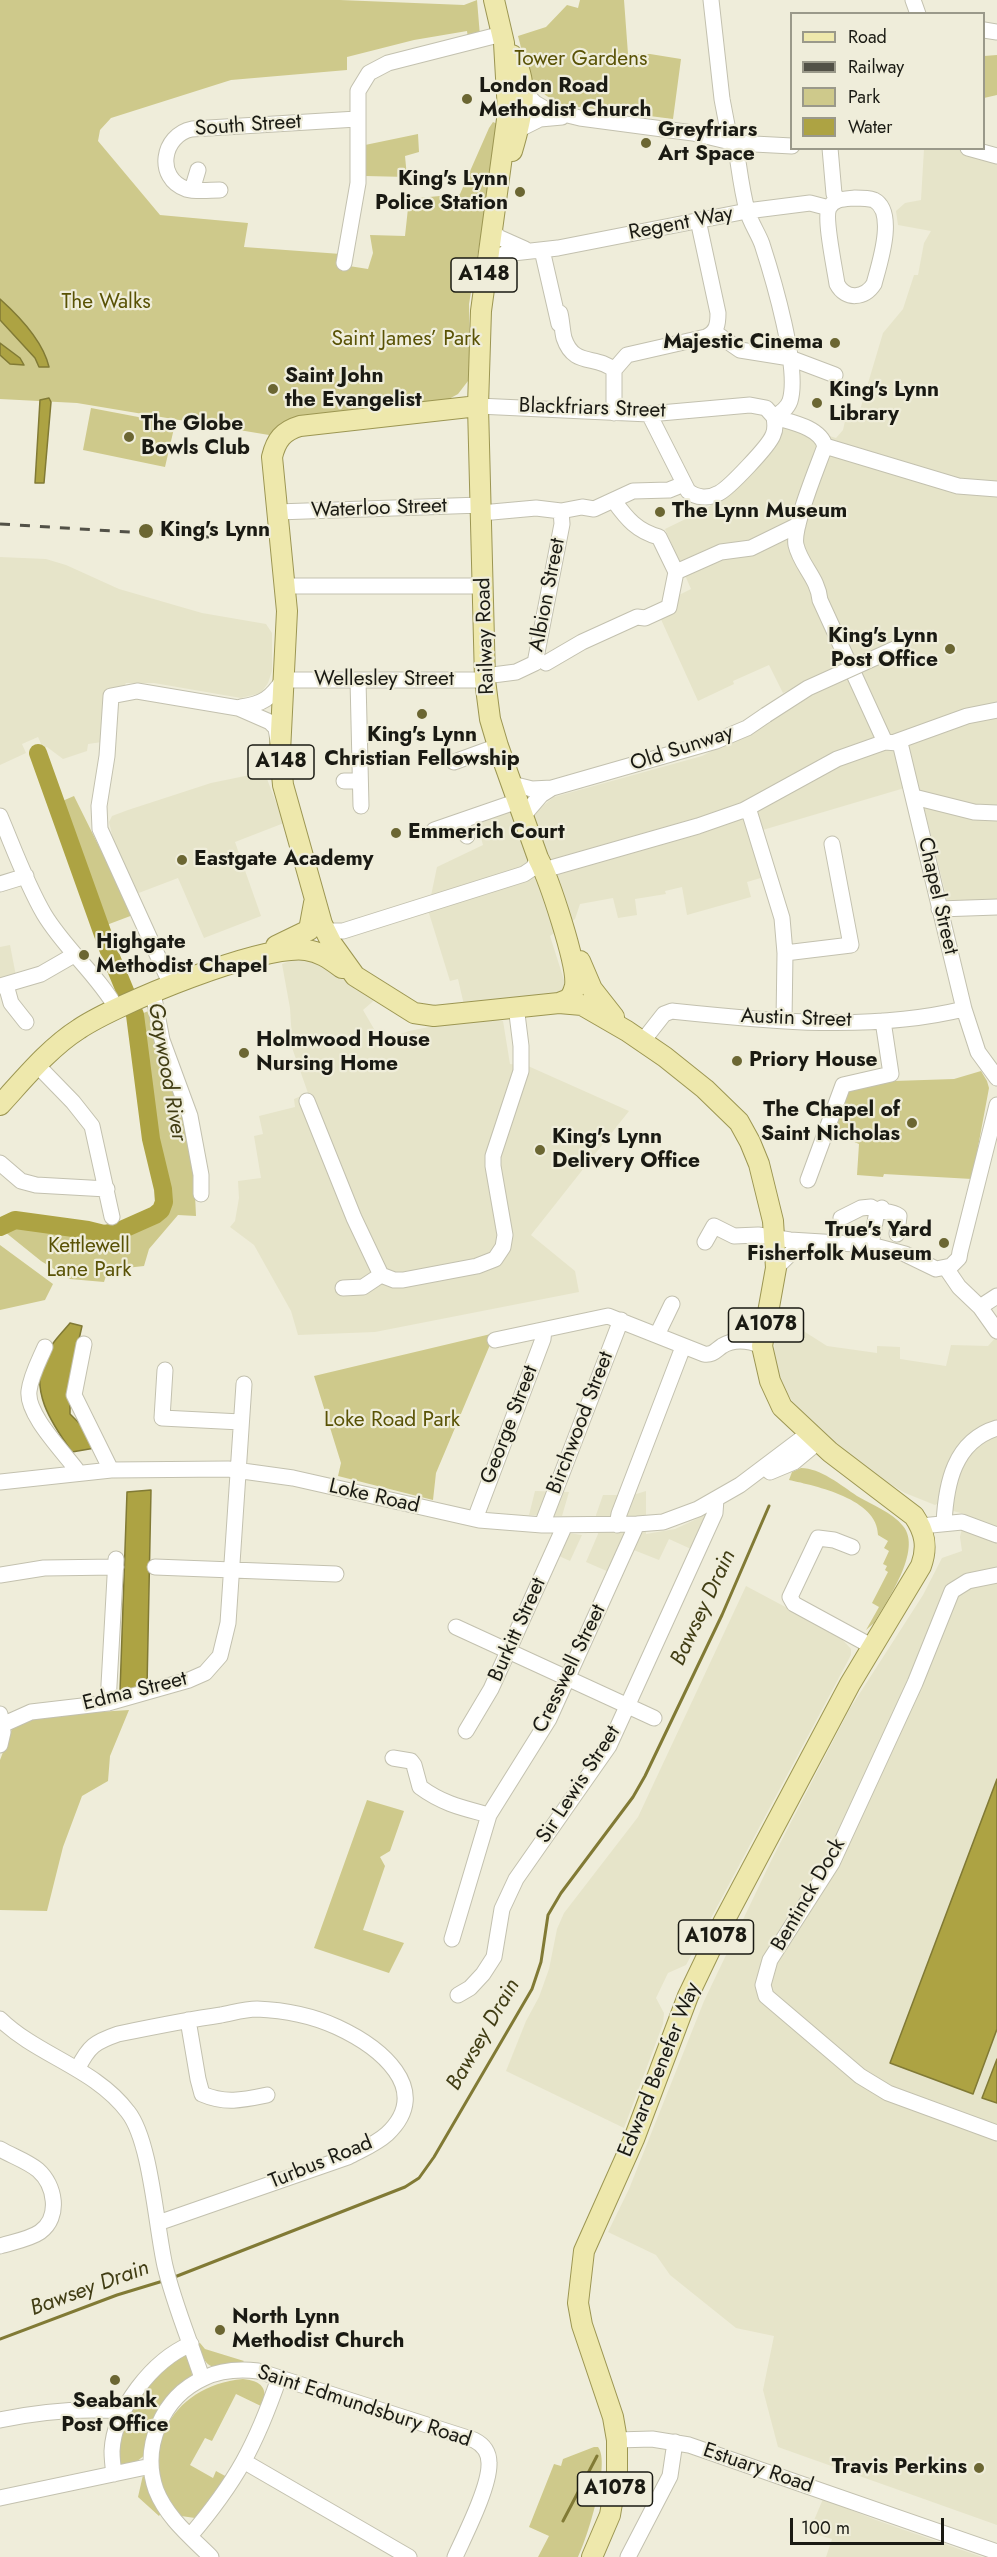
<!DOCTYPE html>
<html>
<head>
<meta charset="utf-8">
<style>
  body { margin:0 }
  #map { position:relative; width:997px; height:2557px; overflow:hidden; background:#efedda; font-family:Jost,sans-serif }
  canvas { display:block }
  .legend { position:absolute; left:790px; top:12px; width:195px; height:138px; box-sizing:border-box; background:#efedda; border:2px solid #9a998a; margin:0; padding:8px 10px; list-style:none; font-size:18px; color:#1a1a13 }
  .legend li { display:flex; align-items:center; gap:12px; height:30px }
  .legend b { width:30px; border:2px solid #9a998a }
  .scale { position:absolute; left:790px; top:2518px; width:154px; height:27px; box-sizing:border-box; border:3px solid #1a1a13; border-top:0; padding-left:8px; font-size:18px; line-height:21px; white-space:nowrap; color:#1a1a13; -webkit-text-stroke:4px #efedda; paint-order:stroke }
</style>
</head>
<body>
<div id="map">
<canvas width="997" height="2557"></canvas>
<ul class="legend">
<li><b style="height:8px;background:#eee8ac"></b>Road</li>
<li><b style="height:8px;background:#525147"></b>Railway</li>
<li><b style="height:16px;background:#cec98b"></b>Park</li>
<li><b style="height:16px;background:#ada343"></b>Water</li>
</ul>
<div class="scale">100 m</div>
</div>
<script>
const context = document.querySelector('canvas').getContext('2d');
context.lineJoin = 'round';
function fillPath(path, color) { context.fillStyle = color; context.fill(path, 'evenodd'); }
function stroke(path, color, width, dash) { context.strokeStyle = color; context.lineWidth = width; context.lineCap = dash ? 'butt' : 'round'; context.setLineDash(dash || []); context.stroke(path); }
function label(font, color, halo, rows, align = 'center') {
  context.font = font + ' Jost,sans-serif'; context.lineWidth = 4.5; context.setLineDash([]); context.textBaseline = 'middle'; context.strokeStyle = halo; context.fillStyle = color; for (const [text, x, y, turn = 0] of rows) {
    context.save(); context.translate(x, y); context.rotate((+turn || 0) * Math.PI / 180); context.textAlign = isNaN(turn) ? turn : align; if (halo) context.strokeText(text, 0, 0); context.fillText(text, 0, 0); context.restore();
  }
}
fillPath(new Path2D(`
  M924,149H961L997,159V904L948,903L918,784L756,832L764,877L747,882L751,897L687,915L682,887L665,891L666,894L635,899L637,915L618,918L613,898L580,904L575,919L550,936L565,983L561,993L464,1005L458,979L450,981L428,910L437,867L483,845L476,819L509,808L536,811L554,797L702,756L773,719L829,685L824,674L783,693L769,665L733,681L734,684L698,701L659,615L671,599L691,589L665,529L706,509L733,488L769,448L786,423L836,438L843,430L848,407L860,410L883,333L903,309L914,275H918L924,243L931,231L898,225L896,211L905,203L921,200Z
  M0,557L46,559L66,565L119,589L202,613L266,624L272,633V671L268,683L261,693L241,698L154,683H126L104,715L102,742L88,744L87,751L63,759L47,747L43,748L38,737L22,744L26,753L0,765Z
  M250,775L267,779L284,823L235,842L261,916L204,938L178,878L136,894L114,843L109,822L112,816L128,810L211,783Z
  M10,945L16,976L0,980V947Z
  M311,954L378,997L363,1010L381,1041L409,1031L474,1018L503,1021L510,1064L528,1066L629,1111L531,1235L575,1271L579,1292L375,1332L298,1335L291,1311L254,1245L230,1227L235,1221L239,1198L238,1181L261,1178L254,1136L263,1134L259,1116L295,1107L294,1099L308,1093L290,1042L292,1040L290,1008L282,964Z
  M780,1316L827,1346L877,1353V1346L900,1347V1359L946,1366L951,1345L988,1346L997,1336V1779L890,2062L972,2094L997,2029V2059L983,2097L997,2103V2525L778,2447L763,2390L774,2336L736,2328L670,2275L656,2255L608,2232L629,2189L704,2001L772,1859L849,1710L923,1595L942,1558L962,1551L960,1537L965,1514L949,1510L945,1500L935,1505L905,1493L860,1466L819,1433L790,1398L780,1382L774,1355L775,1334Z
  M535,1491L569,1492L562,1516L529,1515Z
  M646,1491V1534L675,1529L705,1515L691,1549L669,1539L659,1560L621,1545L609,1572L586,1562L598,1534L596,1515L603,1495H633Z
  M568,1533L582,1535L570,1561L559,1556Z
  M746,1586L838,1635L851,1649V1655L686,1965L668,1973L656,1998L664,2013L663,2024L624,2128L506,2071L526,2021L539,1997L549,1969L557,1929L564,1913L638,1817Z
  M823,2499L876,2520L982,2557H826L832,2539L809,2532Z`), '#e6e4c9');
fillPath(new Path2D(`
  M0,0H340L464,5L477,0L480,36L468,38L467,31L414,40L347,57V70L231,80L111,118L100,130L98,141L160,215L248,223L244,247L341,254L349,266L368,269L373,253L370,235L405,236L409,199L460,194L489,128L493,122L500,125L469,304L470,358L468,381L458,394L447,400L281,423L269,435L77,403L0,399Z
  M580,0H624L628,54H650L681,59L673,119L564,105C526,89 528,72 518,36L546,27L567,5L578,8Z
  M997,55V95L984,98V56Z
  M418,134L419,152L405,156L407,177L366,176L365,145Z
  M91,408L175,424L165,467L83,450Z
  M74,796L133,915L96,929L72,854L53,805Z
  M153,1009L193,1152L196,1216L178,1215L149,1249L144,1266L108,1270L104,1282L70,1279L41,1261L5,1232L14,1222C63,1234 95,1249 143,1225C152,1220 164,1216 167,1205C173,1183 160,1155 155,1133C148,1094 144,1054 139,1015Z
  M981,1071L987,1081L989,1088L972,1179L884,1174L883,1177L857,1175L859,1144L832,1132L850,1087L894,1081L954,1079Z
  M0,1245L53,1284L45,1300L0,1310Z
  M495,1333L436,1473L433,1500L338,1476L341,1463L314,1376Z
  M801,1468C820,1468 841,1485 857,1496C872,1505 892,1512 903,1526C923,1550 886,1602 874,1623L866,1630L879,1607L872,1603L888,1572L885,1570L887,1566L883,1564L889,1551L884,1548L888,1541L878,1535C878,1499 816,1486 789,1480L792,1472Z
  M129,1710L110,1756L108,1781L82,1796L63,1847L47,1911L0,1910V1760L12,1729L37,1716Z
  M367,1800L404,1811L390,1851L380,1857L385,1866L363,1930L404,1943L389,1973L314,1948Z
  M197,2343H200L205,2349L244,2361L241,2364C211,2368 208,2373 197,2343Z
  M186,2351L191,2363L192,2376L145,2455L132,2465L118,2464C123,2408 143,2386 186,2351Z
  M243,2379C262,2381 268,2388 263,2407L236,2394L212,2441L205,2438L190,2465L213,2478L216,2471L227,2477L195,2518L181,2516C131,2458 170,2385 243,2379Z
  M594,2447H598C611,2463 587,2539 578,2557H538L549,2536L529,2527L554,2464L561,2466L563,2459Z
  M143,2475L161,2513L159,2516L138,2497Z`), '#cec98b');
const water = new Path2D(`
  M0,299C19,316 43,341 49,367H39L35,358L0,320Z
  M0,343L20,358L24,365L10,364L0,355Z
  M49,398L51,402L44,483H35L40,400Z
  M70,1323L82,1326L70,1379V1414L88,1432L95,1448L72,1452C52,1424 27,1388 47,1353C52,1342 62,1333 70,1323Z
  M151,1490L147,1687L120,1692L127,1492Z
  M997,1779V2029L973,2094L890,2063Z
  M997,2059V2103L982,2098Z`);
fillPath(water, '#ada343');
stroke(water, '#817a35', 1.5);
stroke(new Path2D(`
  M172,2278L405,2187L419,2178L434,2157L532,1989L541,1962L548,1915L561,1893L633,1797L645,1776L722,1615L769,1506
  M0,2339L117,2295L163,2281
  M563,2521L597,2456`), '#817a35', 3);
stroke(new Path2D(`
  M0,1227L15,1220L88,1230L104,1234L119,1231L155,1215L161,1210L164,1202L163,1189L151,1139L135,1015L111,957L38,753`), '#ada343', 18);
const minor = new Path2D(`
  M711,0L722,99L730,141
  M913,0L918,14
  M984,30L997,32
  M522,90L535,103L547,110L580,118L693,133L735,143L792,146
  M518,130L540,119L562,117
  M735,143C739,165 741,188 747,210C750,222 758,233 762,244C773,278 800,368 790,401C787,409 781,413 774,417
  M830,148L834,194L839,200
  M968,148L997,156
  M192,190L198,170
  M220,190C210,190 196,192 186,189C155,178 162,135 192,129L357,119
  M855,198C861,198 868,198 874,200C897,212 879,265 874,284C865,298 846,301 837,284C835,270 824,218 829,208C834,198 846,199 855,198Z
  M491,226L498,237L525,249
  M542,250L559,324
  M486,261L504,254L558,248L747,211L810,203L829,208
  M344,263L358,183V91L369,73L388,63L502,34
  M560,313C562,321 562,330 564,338C574,368 596,354 614,370
  M714,332L740,350L790,358L835,375
  M478,406L649,414L750,405L766,408L774,417
  M614,413V370L627,355L706,337C717,332 718,324 718,313L698,220
  M649,414L688,491C696,498 709,499 719,493C729,488 769,446 773,435C776,429 775,423 774,417
  M774,417C790,422 820,427 825,446L958,486L997,489
  M825,446C818,466 792,527 796,545C801,566 818,578 820,600L885,742
  M277,512L481,505
  M481,513L536,508L561,511L582,507L594,509L633,491L669,490L684,484
  M676,572L721,552L751,548L798,525
  M285,586H484
  M546,663L582,642L637,617L645,618L669,607L676,572L659,537C637,531 627,519 614,501
  M485,676L516,672L535,663L562,524L561,511
  M358,680L361,806
  M241,707C263,704 271,698 283,680H485
  M895,742L967,716L997,710
  M454,762L498,746
  M344,781H360
  M512,784L532,789L552,788
  M914,797L974,812L997,813
  M744,810L750,814L782,918L785,953L784,1021
  M0,816C14,849 26,883 44,914C65,949 97,974 117,1009
  M523,816L541,795L552,788L716,741L747,728L766,715
  M461,821L467,836
  M434,830L518,801
  M544,870L698,826L744,810L837,759L885,742L898,743L901,747L964,1009L978,1052L997,1078
  M0,884L26,876
  M939,909L997,907
  M325,931H343L524,874L533,868L538,858
  M785,953L851,945L832,844
  M6,985L11,1003L26,1022
  M171,985L100,829L99,806L107,756L111,696L137,691L238,708L270,722L276,728L278,741
  M0,986L41,974L74,955
  M153,993L162,1040L190,1116L201,1175V1194
  M642,1042L664,1014L672,1011C768,1021 869,1032 964,1009
  M37,1065L73,1102L92,1126L112,1217
  M307,1101L354,1218L381,1275L394,1280H403L477,1266L495,1259L503,1247L505,1235L493,1166V1156L521,1071V1046L516,1006
  M0,1163L21,1181L36,1185L107,1189
  M808,1180L843,1085L891,1074L883,1021
  M841,1218L861,1208L871,1207C880,1213 890,1210 899,1216L897,1234
  M705,1242L714,1226L734,1236L758,1235L790,1240L871,1245L905,1254L936,1269L951,1266L959,1258L960,1252L997,1105
  M871,1245L877,1211L882,1208
  M776,1268L792,1252L815,1246
  M946,1268L959,1287L980,1307L997,1331
  M343,1288L363,1287L381,1275
  M980,1307L997,1296
  M657,1335L672,1304
  M495,1340L608,1316L704,1354C713,1355 715,1351 722,1346C735,1338 750,1341 762,1346
  M84,1344L74,1395L111,1470
  M45,1347C39,1361 31,1375 29,1391C26,1415 65,1453 79,1473
  M165,1370L162,1418L241,1422
  M770,1472L794,1462L818,1442
  M0,1482L111,1470L228,1469L293,1478L479,1520L542,1525L637,1524L663,1522L698,1509L740,1485L809,1433
  M475,1519L543,1339L544,1330
  M944,1523C946,1484 954,1441 997,1428
  M542,1525L621,1320
  M617,1525L619,1514L683,1347
  M921,1526L962,1522L997,1535
  M852,1547L834,1540L818,1538L790,1597L794,1604L873,1647
  M155,1567L336,1574
  M0,1575L44,1568L116,1567
  M997,1575L968,1581L952,1591L915,1683L832,1863L770,1960L763,1985L766,1996L860,2076L888,2093L997,2133
  M456,1627L654,1718
  M108,1703L116,1559
  M0,1714L3,1732L0,1745
  M2,1725L31,1712L108,1703L189,1680L205,1673L220,1656L228,1623L244,1384
  M466,1731L491,1689L565,1525
  M393,1758L411,1761L414,1765L420,1787C443,1804 463,1808 489,1815
  M452,1939L489,1815L549,1719L637,1524
  M458,1995L470,1988L483,1974L494,1957L502,1909L516,1879L609,1746L715,1513L716,1499
  M0,2019C38,2056 95,2068 128,2112C151,2141 156,2227 165,2266C174,2304 190,2341 202,2378
  M188,2020L198,2079L202,2094C225,2104 243,2100 267,2095
  M78,2068C89,2046 95,2042 118,2034C152,2027 186,2020 221,2015C232,2013 245,2009 257,2009C283,2010 313,2016 337,2027C378,2046 435,2089 387,2134C376,2144 361,2150 348,2157L158,2223
  M0,2149C12,2156 27,2161 38,2170C55,2185 61,2217 40,2232C30,2239 13,2242 0,2246
  M0,2420C41,2411 81,2408 123,2411
  M617,2440L652,2439L689,2445L997,2552
  M245,2462L409,2557
  M114,2474C113,2467 112,2459 112,2451C114,2409 153,2360 191,2344
  M0,2498L151,2466
  M190,2536C236,2482 256,2445 279,2378
  M211,2557C191,2537 167,2518 156,2490C141,2447 162,2397 204,2378C221,2370 240,2369 258,2371L474,2440C484,2445 489,2452 489,2463C490,2486 465,2535 455,2557
  M628,2557L670,2476L675,2442`);
const major = new Path2D(`
  M494,0L504,43L508,112L481,311L478,406L485,680L490,719L498,746L538,858C549,879 578,965 575,986C574,991 572,995 569,999L559,1003
  M512,151C521,121 531,84 512,55
  M478,406L300,426C283,431 276,440 272,457L287,611L280,752L283,785L322,924L332,944L355,976L414,1013L434,1016L559,1003L582,1005L627,1031L665,1057L705,1089L739,1122L750,1142L759,1164L773,1221L776,1268L762,1346L770,1381L782,1407L830,1452L914,1516C925,1532 928,1547 921,1566L850,1684L723,1923L688,1996L634,2139L584,2251L578,2303L582,2325L613,2417L617,2440V2473L610,2515L592,2557
  M276,946L309,930L314,903
  M580,961L592,989L614,1017
  M0,1105C24,1079 49,1048 79,1029C118,1003 262,944 306,950C321,952 331,960 342,968`);
stroke(minor, '#c3c1af', 17);
stroke(major, '#9c9652', 22);
stroke(minor, '#fff', 15);
stroke(major, '#eee8ac', 20);
stroke(new Path2D(`
  M0,524L209,537`), '#525147', 3, [10, 10]);
const minorBridge = new Path2D(`
  M766,715L808,688L901,646`);
stroke(minorBridge, '#c3c1af', 17, []);
stroke(minorBridge, '#fff', 15);
for (const [x, y, r, color] of [
  [467,99,6,"#6b6632"],
  [646,143,6,"#6b6632"],
  [520,192,6,"#6b6632"],
  [835,343,6,"#6b6632"],
  [273,389,6,"#6b6632"],
  [817,403,6,"#6b6632"],
  [129,437,6,"#6b6632"],
  [660,512,6,"#6b6632"],
  [146,531,8,"#6b6632"],
  [950,649,6,"#6b6632"],
  [422,714,6,"#6b6632"],
  [396,833,6,"#6b6632"],
  [182,860,6,"#6b6632"],
  [84,955,6,"#6b6632"],
  [244,1053,6,"#6b6632"],
  [737,1061,6,"#6b6632"],
  [912,1123,6,"#6b6632"],
  [540,1150,6,"#6b6632"],
  [944,1243,6,"#6b6632"],
  [220,2330,6,"#6b6632"],
  [115,2380,6,"#6b6632"],
  [979,2468,6,"#6b6632"]
]) { const dot = new Path2D(); dot.arc(x, y, r, 0, 2 * Math.PI); context.fillStyle = color; context.fill(dot); stroke(dot, '#efedda', 2); }
for (const [x, y, w] of [
  [484,275,66],
  [281,762,66],
  [766,1325,75],
  [716,1937,75],
  [615,2489,75]
]) { const box = new Path2D(); box.roundRect(x - w / 2, y - 17, w, 34, 4.5); context.fillStyle = '#efedda'; context.fill(box); stroke(box, '#1a1a13', 1.5); }
label('bold 20px', '#1a1a13', null, [
  ["A148",484,275],
  ["A148",281,762],
  ["A1078",766,1325],
  ["A1078",716,1937],
  ["A1078",615,2489]
]);
label('21px', '#595205', '#efedda', [
  ["Tower Gardens",581,60],
  ["The Walks",106,303],
  ["Saint James’ Park",406,340],
  ["Kettlewell",89,1247],
  ["Lane Park",89,1271],
  ["Loke Road Park",392,1421]
]);
label('bold 21px', '#1a1a13', '#efedda', [
  ["London Road",479,87],
  ["Methodist Church",479,111],
  ["Greyfriars",658,131],
  ["Art Space",658,155],
  ["King's Lynn",508,180,"right"],
  ["Police Station",508,204,"right"],
  ["Majestic Cinema",823,343,"right"],
  ["Saint John",285,377],
  ["the Evangelist",285,401],
  ["King's Lynn",829,391],
  ["Library",829,415],
  ["The Globe",141,425],
  ["Bowls Club",141,449],
  ["The Lynn Museum",672,512],
  ["King's Lynn",160,531],
  ["King's Lynn",938,637,"right"],
  ["Post Office",938,661,"right"],
  ["King's Lynn",422,736,"center"],
  ["Christian Fellowship",422,760,"center"],
  ["Emmerich Court",408,833],
  ["Eastgate Academy",194,860],
  ["Highgate",96,943],
  ["Methodist Chapel",96,967],
  ["Holmwood House",256,1041],
  ["Nursing Home",256,1065],
  ["Priory House",749,1061],
  ["The Chapel of",900,1111,"right"],
  ["Saint Nicholas",900,1135,"right"],
  ["King's Lynn",552,1138],
  ["Delivery Office",552,1162],
  ["True's Yard",932,1231,"right"],
  ["Fisherfolk Museum",932,1255,"right"],
  ["North Lynn",232,2318],
  ["Methodist Church",232,2342],
  ["Seabank",115,2402,"center"],
  ["Post Office",115,2426,"center"],
  ["Travis Perkins",967,2468,"right"]
], 'left');
label('21px', '#1a1a13', '#efedda', [
  ["South Street",248,126,-4],
  ["Regent Way",681,224,-11],
  ["Blackfriars Street",592,409,2],
  ["Waterloo Street",379,509,-2],
  ["Albion Street",548,595,-79],
  ["Railway Road",486,636,-92],
  ["Wellesley Street",384,680],
  ["Old Sunway",682,749,-18],
  ["Chapel Street",937,896,77],
  ["Austin Street",796,1019,2],
  ["Birchwood Street",581,1423,-69],
  ["George Street",510,1425,-69],
  ["Loke Road",374,1497,13],
  ["Burkitt Street",518,1630,-66],
  ["Cresswell Street",570,1669,-64],
  ["Edma Street",135,1692,-14],
  ["Sir Lewis Street",579,1785,-57],
  ["Bentinck Dock",809,1895,-60],
  ["Edward Benefer Way",660,2070,-68],
  ["Turbus Road",321,2163,-22],
  ["Saint Edmundsbury Road",364,2407,18],
  ["Estuary Road",758,2469,19]
]);
label('italic 22px', '#413d14', '#efedda', [
  ["Gaywood River",166,1072,80],
  ["Bawsey Drain",704,1608,-65],
  ["Bawsey Drain",484,2035,-60],
  ["Bawsey Drain",90,2289,-20]
]);
</script>
</body>
</html>
